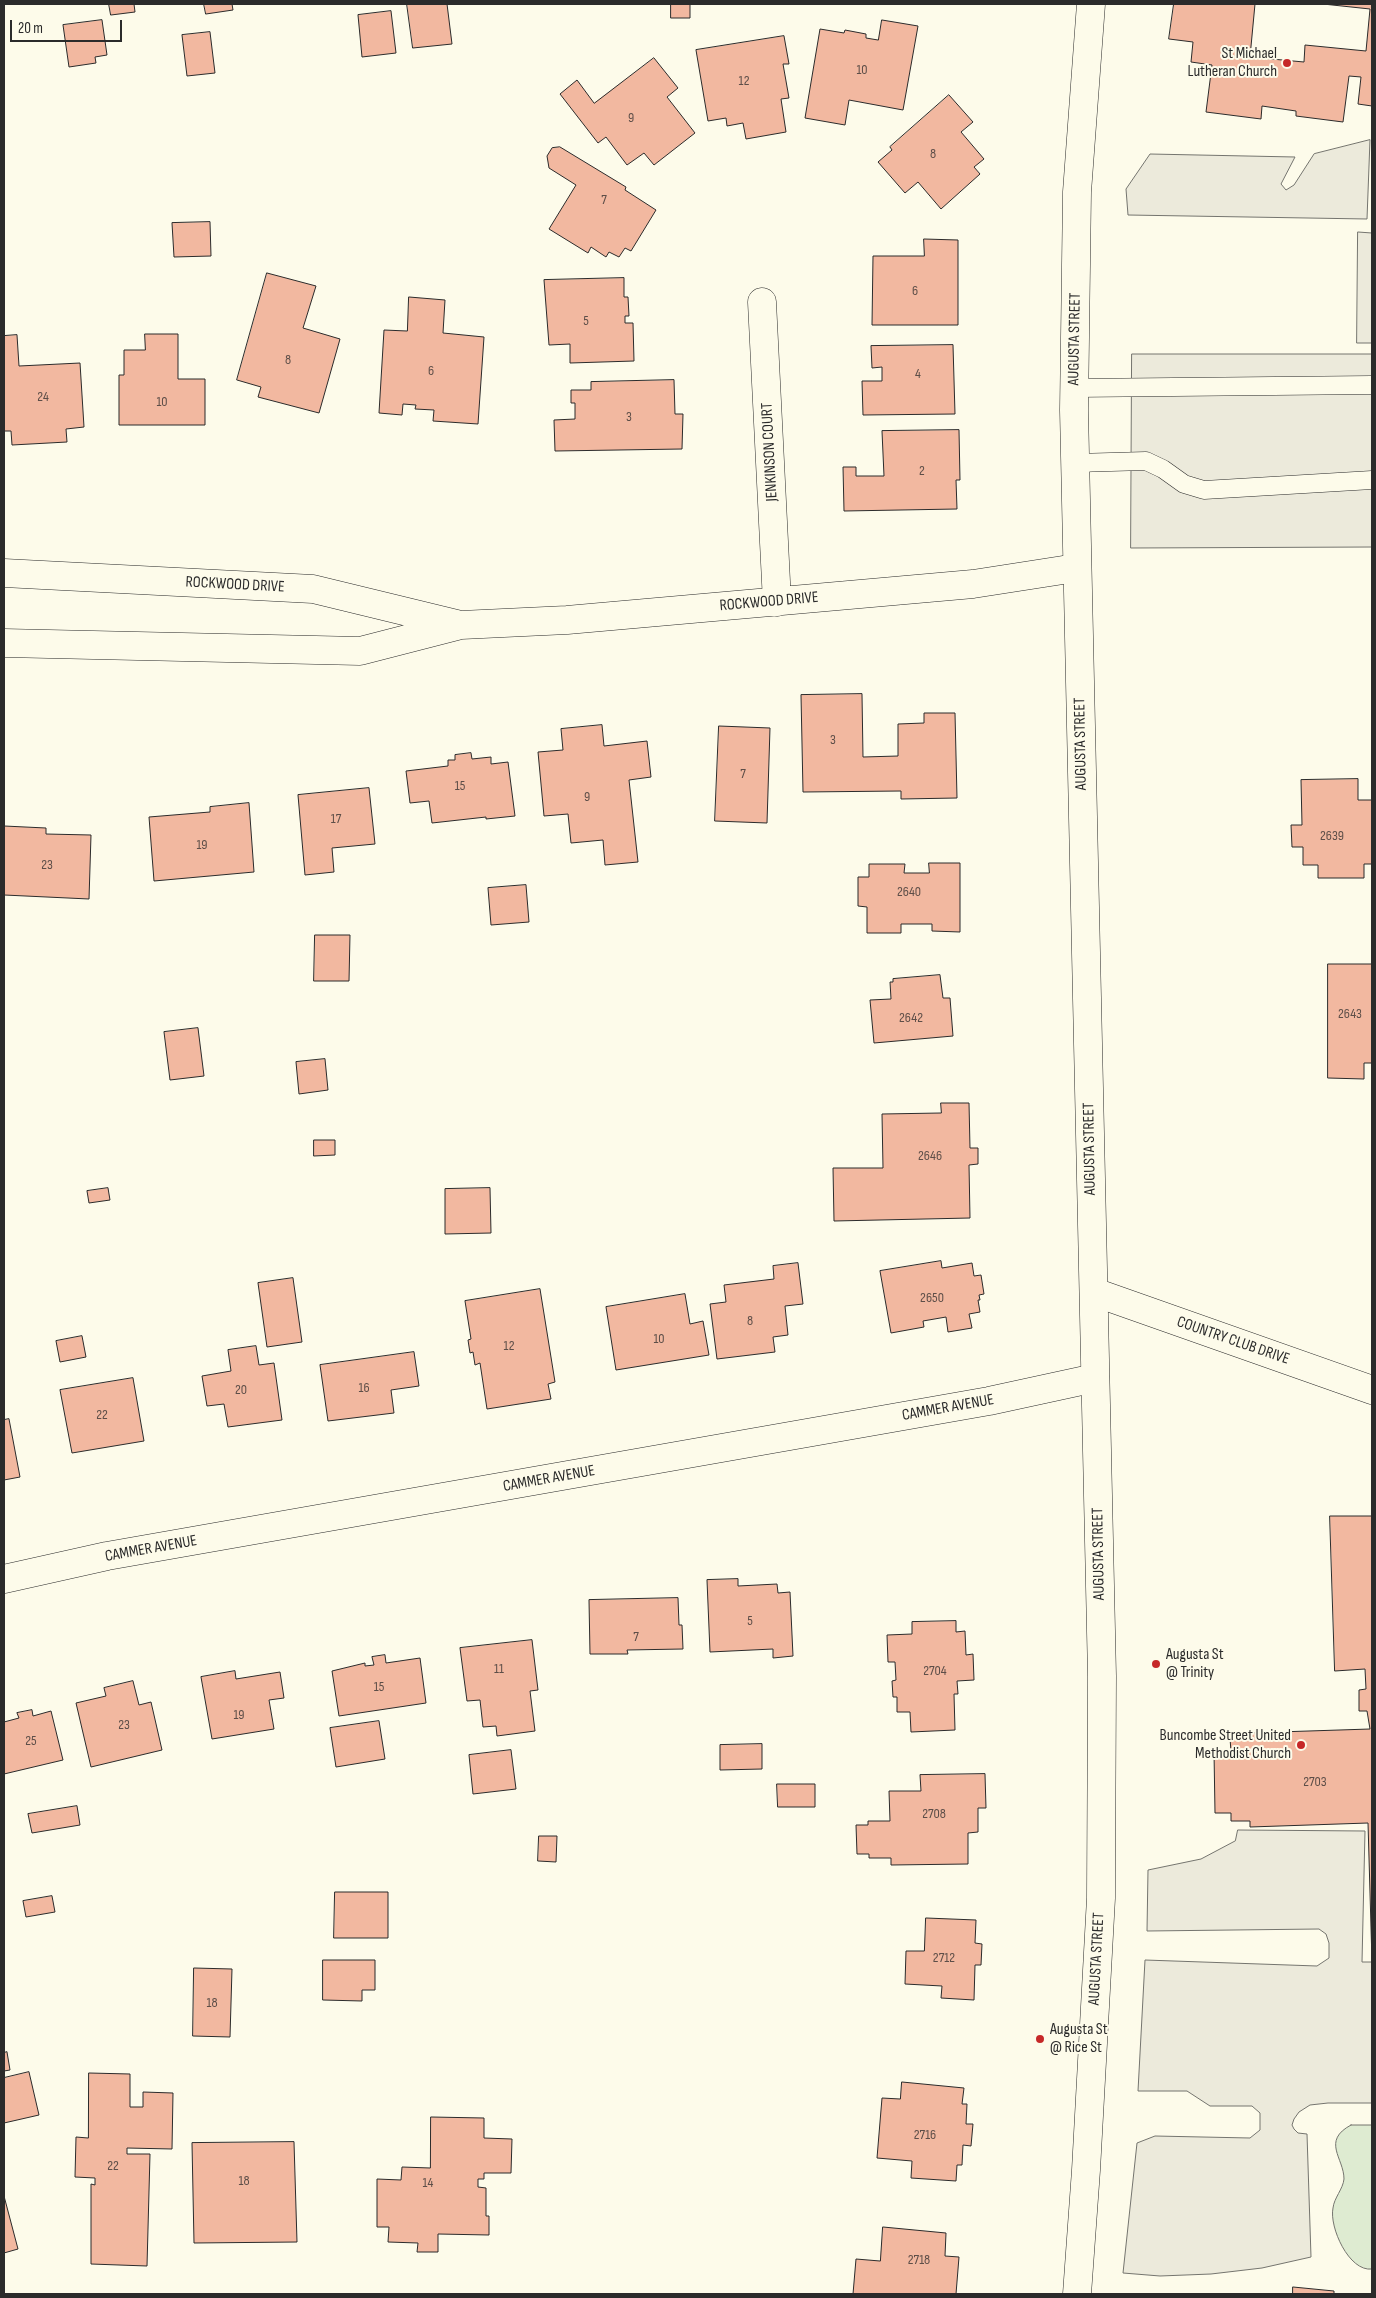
<!DOCTYPE html>
<html>
<head>
<meta charset="utf-8">
<style>
  body { margin:0 }
  #map { position:relative; width:1376px; height:2298px; overflow:hidden; background:#fdfbea; font-family:"Sofia Sans Condensed",sans-serif }
  canvas { display:block }
  .frame { position:absolute; inset:0; border:5px solid #2b2b2b; pointer-events:none }
  .scale { position:absolute; left:10px; top:20px; width:112px; height:22px; box-sizing:border-box; border:2px solid #2b2b2b; border-top:0; padding-left:6px; font-size:15px; line-height:18px; white-space:nowrap; color:#2b2b2b; -webkit-text-stroke:4px #fdfbea; paint-order:stroke }
</style>
</head>
<body>
<div id="map">
<canvas width="1376" height="2298"></canvas>
<div class="frame"></div>
<div class="scale">20 m</div>
</div>
<script>
const context = document.querySelector('canvas').getContext('2d');
context.lineJoin = 'round';
function fillPath(path, color) { context.fillStyle = color; context.fill(path, 'evenodd'); }
function stroke(path, color, width, dash) { context.strokeStyle = color; context.lineWidth = width; context.lineCap = dash ? 'butt' : 'round'; context.setLineDash(dash || []); context.stroke(path); }
function label(font, color, halo, rows, align = 'center') {
  context.font = font + ' "Sofia Sans Condensed",sans-serif'; context.lineWidth = 4; context.setLineDash([]); context.textBaseline = 'middle'; context.strokeStyle = halo; context.fillStyle = color; for (const [text, x, y, turn = 0] of rows) {
    context.save(); context.translate(x, y); context.rotate((+turn || 0) * Math.PI / 180); context.textAlign = isNaN(turn) ? turn : align; if (halo) context.strokeText(text, 0, 0); context.fillText(text, 0, 0); context.restore();
  }
}
const green = new Path2D(`
  M1351,2125H1372V2269C1349,2272 1329,2227 1333,2208C1334,2198 1343,2189 1344,2179C1344,2158 1321,2141 1351,2125Z`);
fillPath(green, '#deebd1');
stroke(green, '#74746e', 1);
const parking = new Path2D(`
  M1370,140L1367,219L1128,215L1126,189L1150,154L1295,157L1281,184L1286,190L1294,185L1314,154Z
  M1358,232L1372,233V343H1357Z
  M1132,354H1372V547L1131,548Z
  M1238,1830L1365,1831L1362,1962H1372V2103H1328L1310,2105L1299,2112L1294,2119L1292,2125L1294,2129L1298,2133L1307,2134L1311,2257L1262,2268L1211,2274L1160,2276L1123,2273L1137,2143L1155,2136L1250,2138L1260,2130V2113L1252,2106H1210L1187,2091H1138L1145,1960L1317,1966L1329,1958V1943L1326,1934L1319,1929L1147,1931L1148,1870L1201,1859L1235,1841Z`);
fillPath(parking, '#eceadb');
stroke(parking, '#74746e', 1);
const building = new Path2D(`
  M109,4H134L135,12L111,15Z
  M204,4H232L233,10L206,14Z
  M407,4H447L452,44L413,48Z
  M671,4H690V18H671Z
  M1174,4H1255L1250,57L1304,62L1305,45L1366,51L1370,9L1323,4H1372V106L1358,104L1361,77L1349,76L1343,122L1296,116V111L1262,106L1261,119L1206,112L1212,65L1191,62L1193,42L1169,39Z
  M391,11L396,53L362,57L358,15Z
  M102,20L107,55L95,57L96,63L69,67L63,25Z
  M882,20L918,26L903,110L849,100L845,125L805,118L820,29L844,33L845,30L866,34V38L878,40Z
  M210,32L215,73L187,76L182,35Z
  M784,36L789,64H783L789,98L781,99L786,132L746,139L743,123L727,126L726,118L708,121L696,50Z
  M654,58L678,88L667,97L695,133L654,165L644,153L627,165L606,137L598,143L560,94L577,80L594,103Z
  M949,95L973,122L961,132L984,159L974,167L980,174L941,209L918,182L905,193L878,162L892,150L890,147Z
  M560,147L626,187L625,190L656,210L631,251L625,248L619,257L609,252L606,257L591,247L588,253L549,229L576,185L549,168L547,156L552,148Z
  M210,222L211,256L174,257L172,223Z
  M924,239L958,240V325H872L873,256H924Z
  M267,273L316,286L303,328L340,339L319,413L258,397L261,387L237,380Z
  M624,278V297H628L629,316H625V323H633L634,361L570,363V344L549,345L544,280Z
  M409,297L445,300L443,333L484,337L478,424L433,421L434,410L415,409L416,405L403,404L402,415L379,413L384,330L407,331Z
  M145,334H178V379H205V425H119V375H124V350H145Z
  M17,335L19,366L80,363L84,427L66,429L67,442L12,445L11,431H4V336Z
  M953,345L955,414L863,415L862,381H882V367L872,368L871,346Z
  M674,380L675,414H683L682,449L555,451L554,420L575,419V403H571V390H591V382Z
  M959,430L960,480H956L957,509L844,511L843,467H856V476H884L882,431Z
  M862,694L863,757L898,756V724L924,723V713H955L957,798L901,799V791L803,792L801,695Z
  M602,725L604,746L647,741L651,777L629,780L638,862L605,865L603,840L571,843L568,814L544,816L538,752L563,750L561,729Z
  M719,726L770,728L767,823L715,821Z
  M471,753L472,759L491,757V764L508,762L515,816L486,819V817L432,823L429,801L410,803L406,771L448,766V760H455V755Z
  M1358,779V800H1372V864H1364V878H1318V865H1303V847H1292L1291,825H1302L1301,780Z
  M369,788L375,844L332,848L334,872L305,875L298,795Z
  M249,803L254,872L154,881L149,817L210,812V807Z
  M4,826L46,828V834L91,835L89,899L4,895Z
  M929,863H960V932L932,931V924H901V933H867V907L858,906V877H869V864H905L904,873H929Z
  M526,885L529,922L491,925L488,888Z
  M315,935H350L349,981H314Z
  M1328,964H1372V1063H1364V1079L1328,1078Z
  M940,975L943,998H950L953,1036L874,1043L870,1000L891,999L890,982H893V979Z
  M198,1028L204,1076L170,1080L164,1032Z
  M325,1059L328,1090L299,1094L296,1062Z
  M941,1103H969L970,1148H978V1164L969,1165L970,1218L834,1221L833,1168H883L882,1114L941,1113Z
  M314,1140H335V1155L314,1156Z
  M108,1188L110,1200L89,1203L87,1191Z
  M490,1188L491,1233L445,1234V1189Z
  M941,1261L942,1268L972,1263L974,1276L981,1275L984,1294L979,1295L980,1300H978L980,1312L969,1314L972,1328L948,1332L946,1317L923,1321L924,1327L891,1333L880,1271Z
  M798,1263L803,1304L785,1306L788,1335L773,1337L775,1352L717,1359L710,1304L726,1302L724,1285L774,1279L773,1266Z
  M293,1278L302,1342L267,1347L258,1283Z
  M540,1289L555,1382L548,1384L551,1399L487,1409L480,1363L475,1365L473,1352L470,1353L468,1340L471,1339L465,1301Z
  M685,1294L690,1324L703,1321L709,1355L616,1370L606,1307Z
  M82,1336L86,1357L60,1362L56,1341Z
  M256,1346L259,1365L274,1363L282,1420L228,1427L224,1404L207,1406L202,1376L231,1371L228,1350Z
  M414,1352L419,1386L391,1390L394,1413L328,1421L320,1365Z
  M133,1378L144,1441L72,1453L60,1390Z
  M9,1419L20,1477L4,1480V1420Z
  M1330,1516H1372V1962L1368,1823L1250,1827V1821H1231V1813H1215L1214,1752H1231L1230,1738H1247V1733L1370,1729L1367,1711H1359V1690L1366,1689L1365,1669L1335,1671Z
  M738,1579V1586L777,1584L778,1593L790,1592L793,1656L773,1658V1649L710,1652L707,1580Z
  M678,1598L679,1625H682L683,1649L627,1650L628,1654H590L589,1600Z
  M956,1621V1632L965,1631L966,1655L973,1654L974,1680L957,1681L958,1694H954L955,1730L911,1732L910,1712H897V1697H893L892,1681L896,1680L895,1662H888L887,1635L912,1634V1622Z
  M532,1640L538,1690L530,1691L535,1731L497,1736L496,1726L483,1727L480,1700L467,1701L460,1648Z
  M385,1655L386,1663L420,1658L426,1703L339,1716L332,1671L365,1663V1666L374,1665L372,1657Z
  M235,1671L236,1679L280,1672L284,1698L269,1700L274,1729L212,1739L201,1677Z
  M133,1681L139,1705L151,1702L162,1750L91,1767L76,1703L106,1696L104,1688Z
  M32,1710L33,1716L51,1711L63,1760L4,1774V1722L19,1718L17,1713Z
  M379,1721L385,1759L336,1767L330,1728Z
  M762,1744V1769L720,1770V1745Z
  M511,1750L516,1789L473,1794L469,1755Z
  M985,1774L986,1808H978V1832L968,1833V1864L891,1865V1858H869V1854H857L856,1825H868V1821H890L889,1791H921L920,1775Z
  M777,1784H815V1807H778Z
  M77,1806L80,1825L32,1833L28,1814Z
  M539,1836H557L556,1862L538,1861Z
  M335,1892H388V1938H334Z
  M52,1896L55,1912L26,1917L23,1901Z
  M926,1918L976,1920L975,1943L982,1944L981,1965H975L974,2000L941,1998L942,1986L905,1984L906,1951H924Z
  M323,1960H375V1990H362V2001L323,2000Z
  M194,1968L232,1969L230,2037L193,2036Z
  M7,2052L10,2070L4,2071V2053Z
  M29,2072L39,2115L4,2123V2078Z
  M89,2073L130,2074V2107H143V2092L173,2093L172,2149L127,2148V2154H150L147,2266L91,2264V2184L95,2185V2178L75,2177L76,2137L88,2138Z
  M902,2082L964,2088L962,2104H967L966,2124H973L971,2146L963,2145L962,2165H957L956,2181L911,2178L912,2161L877,2158L882,2098L900,2099Z
  M431,2117L484,2118V2138L512,2139L511,2173H484V2179H478V2187L486,2188V2216H489V2235L438,2234V2252H417L418,2243L388,2242L389,2227H377V2179L401,2180L402,2167L430,2168Z
  M294,2142L297,2242L194,2243L192,2143Z
  M4,2196L18,2249L4,2253Z
  M883,2227L946,2233L945,2256L959,2257L956,2294H853L856,2259L880,2261Z
  M1293,2287L1334,2291V2294H1293Z`);
fillPath(building, '#f2b8a0');
stroke(building, '#2b2b2b', 1);
const service = new Path2D(`
  M1075,388L1372,385
  M1075,463L1146,461L1163,469L1184,484L1204,490L1372,480`);
const minor = new Path2D(`
  M762,302L777,602
  M4,573L313,589L457,624
  M4,643L360,651L461,625L567,620L973,584L1076,568
  M1094,1292L1372,1390
  M4,1579L107,1556L989,1401L1095,1378`);
const primary = new Path2D(`
  M1077,2294L1086,2170L1101,1898L1102,1676L1074,410L1077,192L1091,4`);
stroke(service, '#2b2b2b', 19);
stroke(minor, '#2b2b2b', 29);
stroke(primary, '#2b2b2b', 29);
stroke(service, '#fdfbea', 18);
stroke(minor, '#fdfbea', 28);
stroke(primary, '#fdfbea', 28);
for (const [x, y, r, color] of [
  [1287,63,5,"#c62828"],
  [1156,1664,5,"#c62828"],
  [1301,1745,5,"#c62828"],
  [1040,2039,5,"#c62828"]
]) { const dot = new Path2D(); dot.arc(x, y, r, 0, 2 * Math.PI); context.fillStyle = color; context.fill(dot); stroke(dot, '#fdfbea', 2); }
label('14px', '#5d4e48', null, [
  ["10",862,70],
  ["12",744,81],
  ["9",631,118],
  ["8",933,154],
  ["7",604,200],
  ["6",915,291],
  ["5",586,321],
  ["8",288,360],
  ["6",431,371],
  ["4",918,374],
  ["24",43,397],
  ["10",162,402],
  ["3",629,417],
  ["2",922,471],
  ["3",833,740],
  ["7",743,774],
  ["15",460,786],
  ["9",587,797],
  ["17",336,819],
  ["2639",1332,836],
  ["19",202,845],
  ["23",47,865],
  ["2640",909,892],
  ["2643",1350,1014],
  ["2642",911,1018],
  ["2646",930,1156],
  ["2650",932,1298],
  ["8",750,1321],
  ["10",659,1339],
  ["12",509,1346],
  ["16",364,1388],
  ["20",241,1390],
  ["22",102,1415],
  ["5",750,1621],
  ["7",636,1637],
  ["11",499,1669],
  ["2704",935,1671],
  ["15",379,1687],
  ["19",239,1715],
  ["23",124,1725],
  ["25",31,1741],
  ["2703",1315,1782],
  ["2708",934,1814],
  ["2712",944,1958],
  ["18",212,2003],
  ["2716",925,2135],
  ["22",113,2166],
  ["18",244,2181],
  ["14",428,2183],
  ["2718",919,2260]
]);
label('16px', '#2b2b2b', '#fdfbea', [
  ["St Michael",1277,54],
  ["Lutheran Church",1277,72],
  ["Augusta St",1166,1655,"left"],
  ["@ Trinity",1166,1673,"left"],
  ["Buncombe Street United",1291,1736],
  ["Methodist Church",1291,1754],
  ["Augusta St",1050,2030,"left"],
  ["@ Rice St",1050,2048,"left"]
], 'right');
label('16px', '#2b2b2b', '#fdfbea', [
  ["AUGUSTA STREET",1075,339,-89],
  ["JENKINSON COURT",770,452,-93],
  ["ROCKWOOD DRIVE",235,585,3],
  ["ROCKWOOD DRIVE",769,602,-5],
  ["AUGUSTA STREET",1081,744,-91],
  ["AUGUSTA STREET",1090,1149,-91],
  ["COUNTRY CLUB DRIVE",1233,1341,19],
  ["CAMMER AVENUE",948,1408,-10],
  ["CAMMER AVENUE",549,1479,-10],
  ["CAMMER AVENUE",151,1549,-10],
  ["AUGUSTA STREET",1099,1554,-91],
  ["AUGUSTA STREET",1097,1959,-87]
]);
</script>
</body>
</html>
